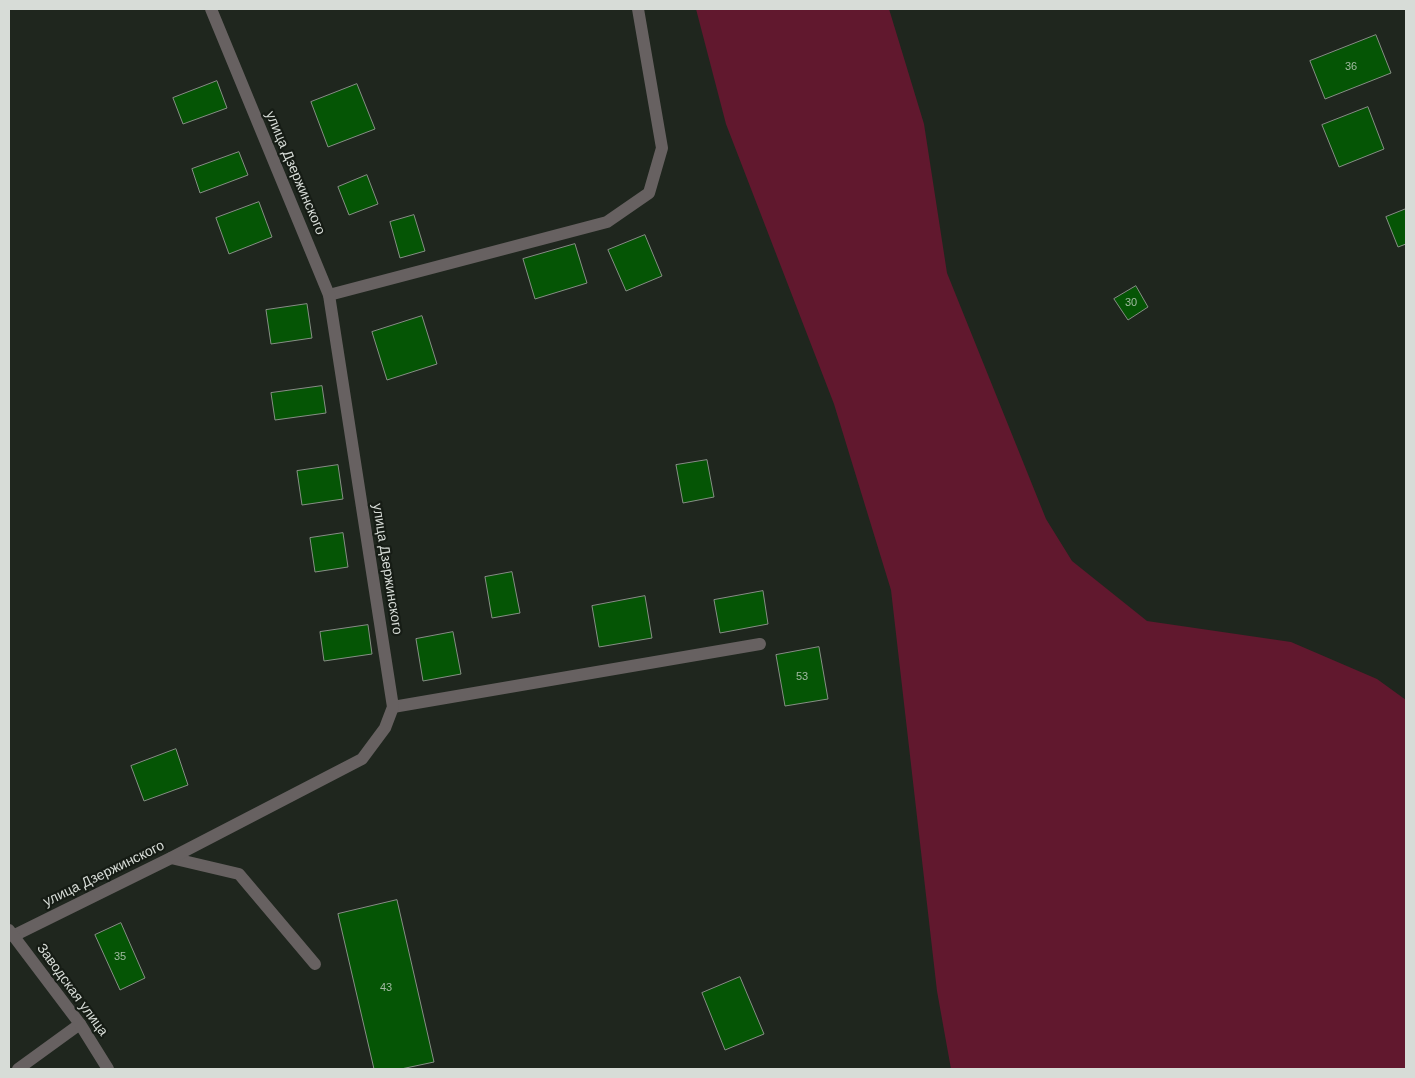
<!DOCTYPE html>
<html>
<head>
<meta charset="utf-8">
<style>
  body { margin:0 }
  #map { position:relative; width:1415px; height:1078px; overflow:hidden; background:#1f261e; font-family:Helvetica,sans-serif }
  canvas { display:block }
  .frame { position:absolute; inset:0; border:10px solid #d7dcd7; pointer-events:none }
</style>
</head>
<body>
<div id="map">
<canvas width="1415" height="1078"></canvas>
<div class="frame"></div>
</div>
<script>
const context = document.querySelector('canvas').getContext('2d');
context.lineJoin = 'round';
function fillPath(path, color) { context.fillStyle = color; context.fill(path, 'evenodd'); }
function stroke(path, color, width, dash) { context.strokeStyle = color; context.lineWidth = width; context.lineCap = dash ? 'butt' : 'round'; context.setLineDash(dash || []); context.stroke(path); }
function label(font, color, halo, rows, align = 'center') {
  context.font = font + ' Helvetica,sans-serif'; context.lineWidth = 4.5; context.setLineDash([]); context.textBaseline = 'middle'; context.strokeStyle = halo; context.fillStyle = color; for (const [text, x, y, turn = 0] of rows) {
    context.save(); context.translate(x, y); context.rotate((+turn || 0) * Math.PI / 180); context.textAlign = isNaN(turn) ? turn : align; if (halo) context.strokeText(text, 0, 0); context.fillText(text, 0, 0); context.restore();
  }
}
fillPath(new Path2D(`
  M696,9H889L924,124L947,273L1046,519L1072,561L1147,621L1291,642L1377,679L1406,700V1069H951L937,991L891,590L834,404L726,124Z`), '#61182e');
const building = new Path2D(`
  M1376,35L1391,73L1325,99L1310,61Z
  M217,81L227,108L183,124L173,98Z
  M357,84L375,129L328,147L311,102Z
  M1368,107L1384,149L1339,167L1322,125Z
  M239,152L248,175L200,193L192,169Z
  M367,175L378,204L349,215L338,187Z
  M259,202L272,237L229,254L216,218Z
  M1406,209V244L1398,247L1386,217Z
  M414,215L425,251L400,258L390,222Z
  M645,235L662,276L626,291L608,250Z
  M575,244L587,283L535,299L523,259Z
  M1136,286L1148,307L1128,320L1114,299Z
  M307,304L312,338L271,344L266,310Z
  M422,316L437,364L387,380L372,332Z
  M322,386L326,413L275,420L271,393Z
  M707,460L714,497L683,503L676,465Z
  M338,465L343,499L302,505L297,471Z
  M343,533L348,567L315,572L310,538Z
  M512,572L520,613L492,618L485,577Z
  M763,591L768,624L720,633L714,600Z
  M645,596L652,638L599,647L592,606Z
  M368,625L372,654L324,661L320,632Z
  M453,632L461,674L423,681L416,639Z
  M819,647L828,699L785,706L776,655Z
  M176,749L188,785L144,801L131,766Z
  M397,900L434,1062L401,1069H374L338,914Z
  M121,923L145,978L120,990L95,935Z
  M740,977L764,1034L725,1050L702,993Z`);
fillPath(building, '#055505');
stroke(building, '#868f85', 1);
stroke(new Path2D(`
  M329,295L607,222L649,193L662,148L638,9
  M393,707L760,644
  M171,858L239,874L315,964
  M18,1069L80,1024`), '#676161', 12);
stroke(new Path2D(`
  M13,936L171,858L362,759L385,728L393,707L329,295L211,9`), '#676161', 12);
stroke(new Path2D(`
  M9,930L80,1024L108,1069`), '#676161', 12);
label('11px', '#a2baa2', null, [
  ["36",1351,67],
  ["30",1131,303],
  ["53",802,677],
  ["35",120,957],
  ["43",386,988]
]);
label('14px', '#d7dcd7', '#161c15', [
  ["улица Дзержинского",295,173,67],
  ["улица Дзержинского",387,569,81],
  ["улица Дзержинского",104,874,-26],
  ["Заводская улица",72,990,54]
]);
</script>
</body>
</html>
